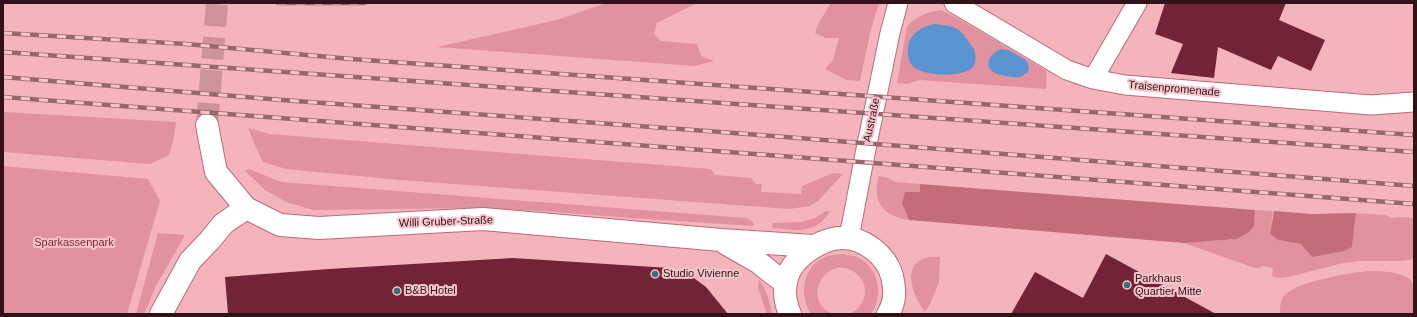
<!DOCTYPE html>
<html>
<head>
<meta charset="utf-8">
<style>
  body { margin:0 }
  #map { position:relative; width:1417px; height:317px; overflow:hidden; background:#f5b3bb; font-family:Arial,sans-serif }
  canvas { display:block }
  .frame { position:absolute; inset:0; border:4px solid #301217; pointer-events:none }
</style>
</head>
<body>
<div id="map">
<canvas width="1417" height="317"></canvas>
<div class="frame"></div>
</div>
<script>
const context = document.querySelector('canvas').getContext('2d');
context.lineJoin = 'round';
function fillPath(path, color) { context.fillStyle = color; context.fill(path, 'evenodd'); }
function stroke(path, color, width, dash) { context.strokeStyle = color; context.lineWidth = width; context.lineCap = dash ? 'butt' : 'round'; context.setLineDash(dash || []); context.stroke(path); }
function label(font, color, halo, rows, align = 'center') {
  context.font = font + ' Arial,sans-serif'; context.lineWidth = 4; context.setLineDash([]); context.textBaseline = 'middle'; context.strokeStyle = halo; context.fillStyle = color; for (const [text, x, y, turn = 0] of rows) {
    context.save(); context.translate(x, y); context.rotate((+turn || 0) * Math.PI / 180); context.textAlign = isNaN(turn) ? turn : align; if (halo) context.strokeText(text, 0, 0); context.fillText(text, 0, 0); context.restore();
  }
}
fillPath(new Path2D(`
  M606,3H697L657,23L654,34L661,41L697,44L701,56L714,61L695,66L437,47L557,20Z
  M831,3H879L871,29L860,81L847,80L825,69L833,60L839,38H826L815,33L818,24Z
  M941,10L959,19L1047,71L1046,89L920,80L907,84L897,83L907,26C917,16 927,12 941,10Z
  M3,112L176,122L174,137L169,155L150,164L3,152Z
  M248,128L269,134L711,169L715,175L751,178L756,184H762L761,192L801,194L802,186L833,173L843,174L818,201L810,206L789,209L400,180L286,169L263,162L255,145Z
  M3,166L148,179L160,201L127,314H3Z
  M249,169L281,182L746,218L753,222L754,226L631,218L542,211L479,208L313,210L286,202L265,190L245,171Z
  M878,176L886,177L895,182L920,184V192L902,203L909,220C893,218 878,210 877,193C876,187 878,181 878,176Z
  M1255,210L1273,211L1270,234L1278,240L1301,244L1352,247L1356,213L1385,215L1392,218L1401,217L1414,218V259L1401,261H1359L1343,263L1288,277L1279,278L1272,276L1273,268L1263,266L1259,268H1255L1184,243L1237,239L1254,226Z
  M826,211L830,212C814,235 797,230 772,228L773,223L802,222L815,218Z
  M158,233L185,235L156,286L144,314H136Z
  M841,254C845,255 850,255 854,256C878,264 885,294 871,314H849C858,310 864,303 865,293C866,286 862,279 857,274C829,250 798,300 833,314H811C798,294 803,264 828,256C832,255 837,255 841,254Z
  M930,257H940L939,283L930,304L925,312C913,295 899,262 930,257Z
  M1368,271C1380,271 1410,271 1414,286C1416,292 1414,307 1414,314H1280C1280,307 1280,302 1284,296C1297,281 1349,273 1368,271Z
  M759,280C767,291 770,301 772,314H767L758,288Z`), '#e2929e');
fillPath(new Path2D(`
  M920,184L1255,210L1254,226L1249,232L1237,239L1184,243L909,220L902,203L905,192H920Z
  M1274,211L1312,214L1356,213L1352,247L1344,251L1312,257L1301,244L1278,240L1270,234Z`), '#c36d7b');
fillPath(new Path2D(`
  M934,24C952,26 959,26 969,42C971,46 975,49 975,52C976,57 976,63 973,67C963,78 927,76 915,68C911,65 908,60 908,55C906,37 917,28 934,24Z
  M1001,49L1008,50L1026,60L1029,67L1028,72C1025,74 1022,76 1020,77C1014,78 996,75 992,71C983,62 993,52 1001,49Z`), '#5994d0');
fillPath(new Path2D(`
  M1165,3H1286L1279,20L1325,40L1311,71L1278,56L1271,70L1218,47L1214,78L1171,73L1183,44L1155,34Z
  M1106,254L1216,314H1011L1035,272L1083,298Z
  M513,258L669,268L691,276L706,287L728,314H228L225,277L329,269Z`), '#722335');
stroke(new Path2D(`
  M207,125L217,3`), '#ce939a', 22, [22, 11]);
const minor = new Path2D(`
  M954,3L1067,70L1093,79L1125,85L1371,105L1414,102
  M1093,79L1137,3
  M849,238L865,154L890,33L898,3`);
const tertiary = new Path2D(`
  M207,125L216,172L246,208L280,225L319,228L483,219L721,240L813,246
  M725,243L758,262L773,274L786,283
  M161,314L190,261L210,240L223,224L246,208
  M790,314C785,302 783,288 788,275C791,266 797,260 804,254C826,236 850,231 873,249C882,256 889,265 892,276C895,290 896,301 888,314`);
stroke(minor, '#b86c77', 21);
stroke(tertiary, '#b86c77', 24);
stroke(minor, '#fff', 19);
stroke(tertiary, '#fff', 22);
const rail = new Path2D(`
  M278,3H364
  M3,33L186,44L351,59L1414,135
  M3,52L1414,152
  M3,77L282,100L734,133L1414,186
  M3,97L1414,204`);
stroke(rail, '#98676d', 4.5);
stroke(rail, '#f8c5cb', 3, [9]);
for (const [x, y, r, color] of [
  [655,274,4,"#2b7571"],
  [1127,285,4,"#2b7571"],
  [397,291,4,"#2b7571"]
]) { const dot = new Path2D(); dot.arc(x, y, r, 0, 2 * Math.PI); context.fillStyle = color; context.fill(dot); stroke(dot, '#f8c5cb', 1.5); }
label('11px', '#301217', '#f8c5cb', [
  ["Traisenpromenade",1174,89,5],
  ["Austraße",872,120,-78],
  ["Willi Gruber-Straße",446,222,-2]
]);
label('11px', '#8a213c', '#f8c5cb', [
  ["Sparkassenpark",74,243]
]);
label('11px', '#301217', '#f8c5cb', [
  ["Studio Vivienne",663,274],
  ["Parkhaus",1135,279],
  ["Quartier Mitte",1135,292],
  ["B&B Hotel",405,291]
], 'left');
</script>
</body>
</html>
